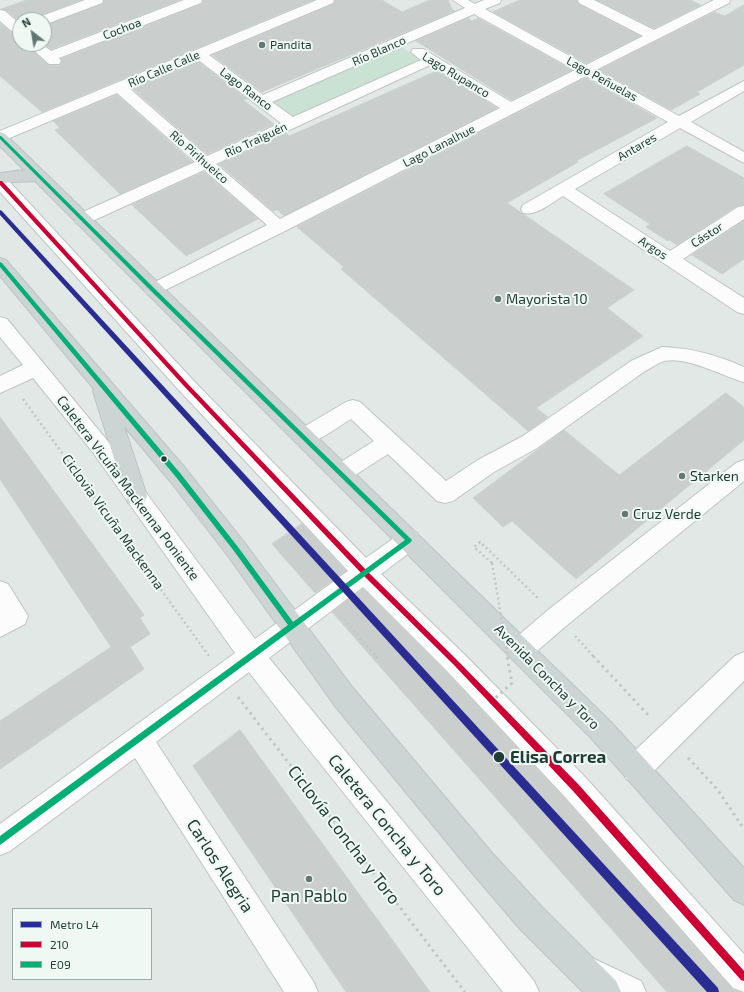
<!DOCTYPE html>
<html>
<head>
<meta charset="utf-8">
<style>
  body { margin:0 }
  #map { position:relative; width:744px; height:992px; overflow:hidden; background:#e2e8e6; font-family:"Exo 2",sans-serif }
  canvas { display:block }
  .legend { position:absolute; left:12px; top:908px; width:140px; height:72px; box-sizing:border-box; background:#f0f8f4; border:1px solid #9cada8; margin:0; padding:5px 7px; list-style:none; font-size:12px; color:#1f3c36 }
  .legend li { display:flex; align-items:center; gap:8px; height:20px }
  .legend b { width:20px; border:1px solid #9cada8 }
  .north { position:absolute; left:12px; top:12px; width:40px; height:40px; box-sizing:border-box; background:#f0f8f4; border:1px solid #9cada8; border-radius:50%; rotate:329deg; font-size:11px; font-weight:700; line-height:16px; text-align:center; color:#1f3c36 }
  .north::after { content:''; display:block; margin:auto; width:14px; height:18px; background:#637874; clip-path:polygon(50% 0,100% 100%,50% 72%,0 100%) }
</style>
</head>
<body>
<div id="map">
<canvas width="744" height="992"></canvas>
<ul class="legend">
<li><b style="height:5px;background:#292d91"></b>Metro L4</li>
<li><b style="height:5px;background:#c03"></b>210</li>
<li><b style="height:5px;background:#05ae74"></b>E09</li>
</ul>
<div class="north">N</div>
</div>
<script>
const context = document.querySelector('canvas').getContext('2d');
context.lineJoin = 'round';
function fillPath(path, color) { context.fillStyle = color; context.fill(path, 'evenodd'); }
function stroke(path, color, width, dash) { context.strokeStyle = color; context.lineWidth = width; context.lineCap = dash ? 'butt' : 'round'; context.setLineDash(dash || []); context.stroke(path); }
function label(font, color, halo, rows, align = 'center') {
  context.font = font + ' "Exo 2",sans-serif'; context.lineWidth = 4; context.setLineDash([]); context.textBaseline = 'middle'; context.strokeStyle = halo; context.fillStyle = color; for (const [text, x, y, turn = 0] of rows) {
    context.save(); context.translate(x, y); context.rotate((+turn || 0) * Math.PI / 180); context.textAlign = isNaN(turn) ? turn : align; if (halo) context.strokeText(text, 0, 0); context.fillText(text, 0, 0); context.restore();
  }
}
fillPath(new Path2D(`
  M399,46L425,60L295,120L272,102Z`), '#cae2d3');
const building = new Path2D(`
  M27,0H81L38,16L36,20H20V22L6,10L2,9Z
  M104,0H180L51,49L44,44V25L103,4Z
  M203,0H313L42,112L0,76V23L14,35L20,36V44H26L48,65L59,66L62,62L61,59L202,4Z
  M335,0H382L402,12L430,0H448L452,9L455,11L262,92L212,55L334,4Z
  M520,0H577L578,4L640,36L586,63L493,12Z
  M597,0H690L701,5L654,28Z
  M744,5V65L697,92L700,94L671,110L599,70L715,12L724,16Z
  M468,18L472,21L478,18L572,70L511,100L416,41Z
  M197,61L247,99L243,100L274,124L207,154L132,88Z
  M437,71L497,108L284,216L277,210L273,211L219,164L286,133L289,136Z
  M586,78L657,118L576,161L578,162L507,203L634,290L607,308L643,336L536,408L548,417L528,431L341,269L344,267L297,227Z
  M117,95L192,162L120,194L55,130L60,128L53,121Z
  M687,146L744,178V205L737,206L677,245L670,240L668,241L646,227L650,224L604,194Z
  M204,172L258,219L186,256L132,205Z
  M744,221V259L722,274L692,255Z
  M726,393L744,407V440L576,579L512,521L503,527L473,498L564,430L619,475Z
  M0,417L144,615L140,618L150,634L130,647L144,669L0,769V721L111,647L0,479Z
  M302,524L346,571L315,593L272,544Z
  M363,589L446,672L565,799L732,989L740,992H667L332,612Z
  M240,730L430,992H346L193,766Z`);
fillPath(building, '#cacfcd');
stroke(building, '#cbd1cf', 1);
const minor = new Path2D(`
  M85,0H103L102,3L49,23L44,24V20H37L39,17Z
  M184,0H202L201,3L59,58L61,61L59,64H49L27,44H42L51,51Z
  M317,0H334L333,3L209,55L263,95L465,8L453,0H468L475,4L484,0H501L500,3L485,9L586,65L643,36L579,3L578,0H594L654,30L714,0H730L729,3L596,70L679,116L744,81V91L691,122L744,152V163L680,128L575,189L670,251L738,207L744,206V219L683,259L744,298V314L737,312L563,196C551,203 537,216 523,213L521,209L523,205L668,122L586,76L285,231L153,296L147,294L144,290L147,286L267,225L204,170L88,223L82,224L76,223L74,219L76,215L195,162L117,93L0,142V131ZM474,14L575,70L511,102L423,49H413L411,52L421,60L293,117L272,102ZM197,59L281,123L207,156L129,88ZM430,65L500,108L280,219L216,164Z
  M0,10L5,11L20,24V35L15,34L0,21Z
  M0,177L6,178L192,379L366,558L401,533L409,530L417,533L420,540L417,547L381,574L465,655L586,778L744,954V992L733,988L566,798L447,671L363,587L269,658L534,981L539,992H503L303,742L249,672L156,742L313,981L318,992H284L135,758L10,851L0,855V824L235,653L92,451L33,378L0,393V376L23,365L0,337V317L7,319L106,439L255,639L348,571L178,389L0,192Z
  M662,347C692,348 717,355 744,367V382C722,376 688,356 664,361C658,363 651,368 645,371L537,448L494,472L453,501L445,503L437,501L388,454L349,479L341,482L333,479L330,473L333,467L374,441L351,419C337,427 312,448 297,443L294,437L297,431L346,402L353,400L360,402L446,481L478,460L523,436L631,361Z
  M744,460V481L566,626L530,657L521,661L512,657L509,649L512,641L548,610L736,463Z
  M0,581L8,584L28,616L25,624L0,637Z
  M744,652V681L646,779L636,783L626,779L622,769L626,759L735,656Z
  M592,958L641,981L646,992H597L581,984L577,973L581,962Z`);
const major = new Path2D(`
  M0,132L5,134L610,721L744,868V905L734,900L592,739L35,181L0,183V173L24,170L0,146Z
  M0,258L6,260L186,469L244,542L353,688L493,854L542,907L616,981L621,992H583L520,929L473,874L335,706L228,556L170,481L124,426L147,496L144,503L136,505L128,503L93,391L94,389L0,276Z`);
stroke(minor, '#bfc5c3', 2);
stroke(major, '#bbc5c3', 2);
stroke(new Path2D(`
  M23,399L209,656
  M492,563L474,547L480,542L539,599
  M344,619L376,657
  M575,636L594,657`), '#bfc8c6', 2.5, [2, 3]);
stroke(new Path2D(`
  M376,656L380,661
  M593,656L650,717
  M238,697L465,992
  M688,758L717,789L744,829`), '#bfc8c6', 3, [2.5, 4]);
fillPath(minor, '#fbfcfb');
fillPath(major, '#ccd5d3');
stroke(new Path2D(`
  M492,563L508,657`), '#bfc8c6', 2.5, [2, 3]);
stroke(new Path2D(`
  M491,702L512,683L507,656`), '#bfc8c6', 3, [2.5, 4]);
fillPath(new Path2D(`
  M0,181H2L187,383L367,571L458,661L579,785L744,971V981L741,980L573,791L454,665L363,575L183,385L0,185Z`), '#c03');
fillPath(new Path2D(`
  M0,136H1L155,289L412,540L411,542L0,845V836L288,625L234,551L176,477L0,267V262L2,263L180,473L238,547L293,622L405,540L151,291L0,139Z`), '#05ae74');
fillPath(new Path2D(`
  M0,210L2,211L718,988L719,992H707L0,215Z`), '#292d91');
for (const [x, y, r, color] of [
  [262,45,4,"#637874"],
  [498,299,4,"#637874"],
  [164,459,3.5,"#1f3c36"],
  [682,476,4,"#637874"],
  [625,514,4,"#637874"],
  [499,757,6,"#1f3c36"],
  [309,879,4,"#637874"]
]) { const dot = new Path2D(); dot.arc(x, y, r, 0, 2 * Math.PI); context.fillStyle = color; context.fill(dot); stroke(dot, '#f0f8f4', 1.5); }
label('12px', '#1f3c36', '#f0f8f4', [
  ["Cochoa",122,29,-21],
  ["Río Blanco",379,51,-24],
  ["Río Calle Calle",164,69,-23],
  ["Lago Rupanco",456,75,31],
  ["Lago Peñuelas",602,79,29],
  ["Lago Ranco",246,89,37],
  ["Río Traiguén",256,140,-25],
  ["Lago Lanalhue",439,146,-27],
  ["Antares",637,147,-30],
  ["Río Pirihueico",199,157,41],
  ["Cástor",707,235,-33],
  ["Argos",653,248,33]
]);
label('12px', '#1f3c36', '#f0f8f4', [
  ["Pandita",270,45]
], 'left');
label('14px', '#1f3c36', '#f0f8f4', [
  ["Mayorista 10",506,299],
  ["Starken",690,476],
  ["Cruz Verde",633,514]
], 'left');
label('14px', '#1f3c36', '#f0f8f4', [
  ["Caletera Vicuña Mackenna Poniente",128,488,53],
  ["Ciclovia Vicuña Mackenna",113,522,54],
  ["Avenida Concha y Toro",547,677,45]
]);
label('bold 17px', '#1f3c36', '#f0f8f4', [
  ["Elisa Correa",510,757]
], 'left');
label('17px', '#1f3c36', '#f0f8f4', [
  ["Caletera Concha y Toro",387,825,51],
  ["Ciclovía Concha y Toro",344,835,52],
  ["Carlos Alegria",220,866,57]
]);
label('17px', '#1f3c36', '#f0f8f4', [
  ["Pan Pablo",309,896]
]);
</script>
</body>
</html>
